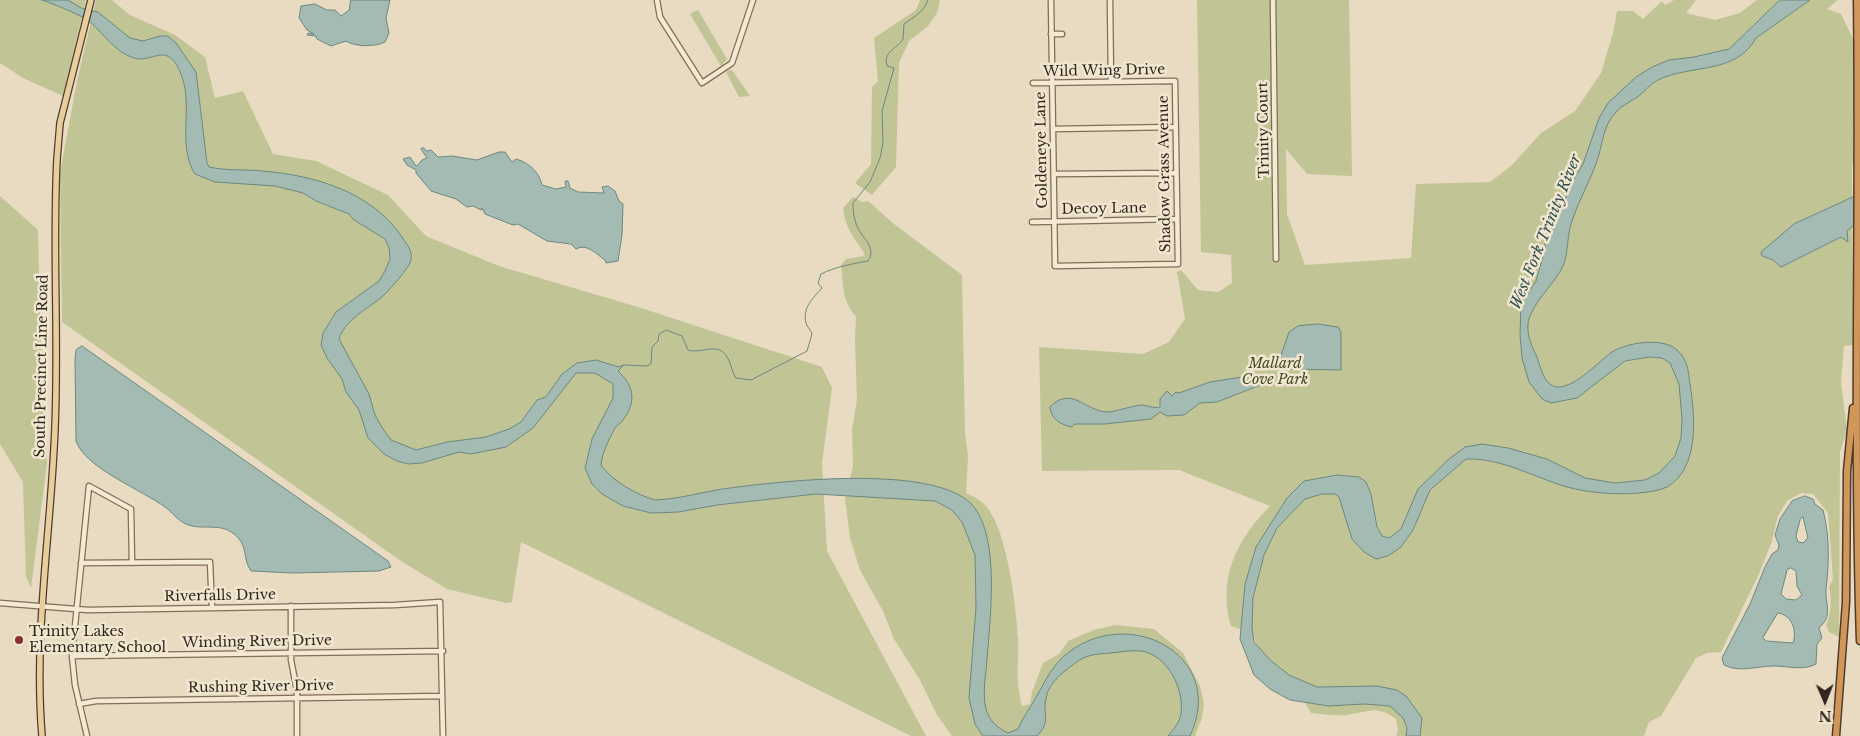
<!DOCTYPE html>
<html>
<head>
<meta charset="utf-8">
<style>
  body { margin:0 }
  #map { position:relative; width:1860px; height:736px; overflow:hidden; background:#e8dbc1; font-family:"Libre Baskerville",serif }
  canvas { display:block }
  .north { position:absolute; left:1800px; top:676px; width:50px; height:50px; -webkit-text-stroke:4px #f1e6d0; paint-order:stroke; rotate:179deg; font-size:14px; font-weight:700; line-height:20px; text-align:center; color:#31261d }
  .north::after { content:''; display:block; margin:auto; width:18px; height:22px; background:#31261d; clip-path:polygon(50% 0,100% 100%,50% 72%,0 100%) }
</style>
</head>
<body>
<div id="map">
<canvas width="1860" height="736"></canvas>
<div class="north">N</div>
</div>
<script>
const context = document.querySelector('canvas').getContext('2d');
context.lineJoin = 'round';
function fillPath(path, color) { context.fillStyle = color; context.fill(path, 'evenodd'); }
function stroke(path, color, width, dash) { context.strokeStyle = color; context.lineWidth = width; context.lineCap = dash ? 'butt' : 'round'; context.setLineDash(dash || []); context.stroke(path); }
function label(font, color, halo, rows, align = 'center') {
  context.font = font + ' "Libre Baskerville",serif'; context.lineWidth = 5; context.setLineDash([]); context.textBaseline = 'middle'; context.strokeStyle = halo; context.fillStyle = color; for (const [text, x, y, turn = 0] of rows) {
    context.save(); context.translate(x, y); context.rotate((+turn || 0) * Math.PI / 180); context.textAlign = isNaN(turn) ? turn : align; if (halo) context.strokeText(text, 0, 0); context.fillText(text, 0, 0); context.restore();
  }
}
fillPath(new Path2D(`
  M0,0H86L63,96L23,78L0,63Z
  M96,0H112L130,15L175,35L205,57L215,98L243,91L273,154L316,161L388,195L426,236L499,266L638,307L822,367L832,388L822,463L827,551L926,736H911L521,542L512,602L506,603L447,589L401,561L62,322L60,173L77,81Z
  M920,0H940L937,13L928,26L909,41L899,63L896,167L872,195L855,183L871,164L872,87L878,81L874,38L916,10Z
  M1197,0H1349L1352,176L1307,174L1286,149L1287,214L1305,265L1411,258L1416,184L1490,182L1512,165L1541,133L1575,111L1601,73L1613,33L1617,11H1633L1643,19L1662,1L1665,5L1674,0H1696L1686,13L1715,20L1740,13L1757,0H1838L1827,9L1841,14L1858,49L1860,164L1852,165L1853,345L1844,346L1841,382L1847,430L1840,452L1839,637L1829,632L1826,625C1831,614 1832,599 1829,587L1833,579L1828,513L1813,494L1801,493L1787,501L1778,516L1771,544L1758,576L1721,652L1707,653L1696,658L1661,716L1649,722L1644,736H1396L1398,730L1396,719C1377,705 1368,712 1347,715C1335,716 1322,714 1311,713L1299,692L1259,655L1253,633L1231,626C1217,579 1237,539 1270,506L1179,470L1042,471L1039,347L1143,354L1169,342L1185,319L1177,272L1181,270L1198,290L1218,292L1232,283L1231,255L1201,252Z
  M698,10L727,59L721,66L690,14Z
  M729,70H732L750,96L739,97L726,72Z
  M0,196L38,230L40,324L47,463L31,588L26,577L23,482L0,444Z
  M853,197L862,202L868,201L894,224L962,275L965,433L968,456L966,493C972,496 981,500 985,505C1007,528 1016,605 1018,637C1019,660 1015,683 1022,706L1030,704L1032,692L1043,663L1059,654L1068,641L1094,630L1115,625L1154,629L1183,653L1200,686L1204,704L1202,718L1195,736H952L937,715L920,680L894,639L883,611L860,570L850,538L845,499L853,466L852,430L857,399L855,339L856,317C841,298 844,288 841,265L846,259L863,256L865,254C853,237 846,229 843,208Z`), '#c1c596');
const water = new Path2D(`
  M42,0H68L81,8L98,12L130,38L143,41L160,36H168L176,43L196,72L207,163L209,167C227,171 245,169 262,171C314,175 372,192 402,237C408,246 415,254 409,265C402,276 391,288 382,297C367,309 345,320 339,339L369,394L375,415L383,429L391,440L416,450L447,442L486,437L509,429L521,422L537,400L546,397L562,374L577,363L596,360L619,367L624,365L618,371C634,386 637,401 623,420C621,423 617,425 615,428C609,439 602,453 601,465C612,481 637,495 655,500C681,499 705,491 730,488C783,481 939,463 974,507C1000,540 990,619 987,659C986,675 982,693 986,709C989,720 997,728 1008,733L1018,729C1022,718 1030,709 1035,699C1044,684 1049,671 1062,658C1123,601 1229,653 1190,736H1168C1173,730 1180,722 1181,713C1184,689 1168,655 1141,651C1132,650 1120,652 1111,653C1098,654 1089,654 1078,661C1066,670 1049,681 1046,698C1042,716 1052,720 1037,736H983L975,724L969,698L976,607L975,555L962,522L952,510L935,501L816,494L717,505L679,512L651,513L623,506L602,494L592,484L585,468L592,439L613,398V384L595,373H576L533,428L506,447L471,454L459,452L422,463L408,464L397,461L384,454L368,438L359,410L346,392L342,379L327,358L321,345L323,333L336,312L379,281L385,271L390,259L389,248L385,239L354,220L349,214L316,201L303,193L275,186L215,182L195,174C177,147 193,107 182,77C168,38 153,64 134,58C116,53 104,34 90,22C82,15 53,4 42,0Z
  M351,0H390L386,18L389,33L385,42C375,47 355,47 346,41L331,46L317,39L316,36L307,35L308,33L314,34L307,30L299,18L301,6L315,4L327,10H335L341,16L349,10Z
  M1780,0H1810L1756,38C1736,75 1690,64 1658,80C1650,84 1645,91 1639,96C1632,101 1622,105 1616,112C1602,127 1603,144 1597,161C1589,184 1576,205 1570,228C1567,241 1568,254 1563,266C1555,283 1538,297 1531,314C1524,327 1530,343 1536,355C1540,364 1542,379 1551,385C1568,396 1600,360 1612,352C1626,343 1658,338 1673,347C1688,357 1688,370 1690,384C1695,415 1700,468 1667,487C1659,491 1648,492 1639,493C1617,495 1589,493 1567,487C1533,477 1502,458 1466,459L1430,490L1413,530L1401,547L1388,556L1376,559L1364,552L1352,539L1339,497L1335,494H1322L1305,499L1277,528L1264,555L1253,598L1252,628L1254,642L1270,660L1289,675L1317,687L1377,686L1397,690L1406,696L1422,718L1420,736H1406L1407,728L1403,718L1390,706L1364,704L1329,706L1290,700L1270,689L1254,675L1240,639L1245,584L1256,547L1287,498L1304,481L1337,475L1359,477L1366,482L1371,494L1377,527L1382,536L1389,538L1401,529L1418,489L1449,459L1465,447L1482,444L1508,448L1547,459L1585,478L1615,483L1645,480L1659,473L1675,456L1681,438L1682,419L1679,384L1670,363L1662,358L1649,357L1625,361L1577,398L1551,403L1542,399L1529,382L1522,358L1520,335L1521,303L1536,281L1545,249V236L1549,227L1556,221L1572,182L1583,164L1599,118L1608,103L1636,77L1652,67L1669,60L1694,57L1729,49Z
  M424,148L426,151L431,150L438,157L452,156L477,160L499,152H505L512,162L516,159C530,163 539,172 542,185L556,189L566,187L565,181H568L570,188L578,192L604,193L602,187L608,186L615,191L619,201L623,204L622,235L618,261L606,263L605,260C596,254 587,243 576,249L571,244L547,241L518,224L513,225L485,214L482,208L481,210L473,206L467,207L456,199L431,191L416,173V170L407,165L403,159L410,157L416,166L418,165L422,160L427,158L421,149Z
  M1860,194L1856,223L1847,231L1848,242L1841,237L1781,267L1773,260L1762,256L1761,252L1794,224Z
  M1318,324L1338,327L1341,332V370L1283,369L1281,355L1289,332L1298,326Z
  M82,346L388,561L391,567L379,571L293,573L251,571C242,558 249,546 234,534C220,522 201,531 186,524C177,520 172,512 165,507C142,490 85,468 76,441L75,359L76,350Z
  M1256,375H1261L1263,384L1217,402L1200,403L1184,415L1167,416L1160,412L1151,419L1105,424H1075L1072,427C1061,425 1051,419 1050,407C1071,385 1085,411 1107,412C1115,412 1131,406 1141,405C1147,405 1153,409 1160,407V399L1167,391L1172,396L1176,392L1179,393L1210,382Z
  M1805,496L1813,499L1815,504L1823,510C1830,536 1829,565 1826,589C1825,599 1830,610 1826,619C1825,622 1821,626 1819,628L1822,638L1817,644L1816,664C1804,671 1787,666 1774,666C1757,666 1739,673 1724,665L1722,658L1750,604L1765,567L1772,554L1778,550L1779,545L1775,535L1780,519L1792,501ZM1803,517L1808,538L1803,543L1798,542L1796,536L1800,520ZM1791,568L1796,571L1797,586L1802,595L1796,600L1786,599L1781,594L1787,570ZM1778,613C1792,615 1797,630 1793,643L1766,641L1763,638Z`);
fillPath(water, '#a3bbb3');
stroke(water, '#6c8880', 1);
stroke(new Path2D(`
  M624,365L647,366L651,364L652,347L658,341L659,334L666,330L682,336L688,350C699,354 714,344 723,352C731,359 731,371 736,378L751,380L807,351L812,334C811,330 807,327 806,323C802,308 813,298 822,288L818,283L821,274C835,267 851,264 868,261C877,248 863,239 858,228C854,220 853,212 853,203L870,182L880,158L883,143L882,111L894,68L887,66C883,51 896,50 903,39L904,24C915,16 923,13 928,0`), '#6c8880', 1);
const minor = new Path2D(`
  M657,0L660,17L702,83L732,63L753,0
  M1110,0L1111,82
  M1273,0L1276,259
  M1051,34H1062
  M1033,83C1081,82 1128,82 1175,81L1178,264L1055,266L1051,0
  M1053,129L1175,127
  M1054,174L1176,173
  M1032,222L1177,219
  M81,563L210,562L212,608
  M0,603L88,610L395,605L440,602L443,736
  M291,606V660L297,691V736
  M72,656L443,651
  M79,704L96,701L442,696
  M87,736L75,685L72,656L89,486L131,509L132,563`);
const major = new Path2D(`
  M42,736C34,639 49,544 54,448C60,352 52,255 57,159L60,123L91,0`);
const highway = new Path2D(`
  M1857,0C1860,214 1853,428 1860,641
  M1836,736L1846,602L1847,471L1853,408`);
stroke(minor, '#806d5b', 7);
stroke(major, '#4e3c2f', 8);
stroke(highway, '#4e3c2f', 9);
stroke(minor, '#f4e9d3', 4.5);
stroke(major, '#e8ce9c', 5.5);
stroke(highway, '#d09759', 6);
for (const [x, y, r, color] of [
  [19,640,5,"#883135"]
]) { const dot = new Path2D(); dot.arc(x, y, r, 0, 2 * Math.PI); context.fillStyle = color; context.fill(dot); stroke(dot, '#f1e6d0', 2); }
label('14px', '#31261d', '#f1e6d0', [
  ["Wild Wing Drive",1104,71,-1],
  ["Trinity Court",1264,130,-91],
  ["Goldeneye Lane",1042,150,-91],
  ["Shadow Grass Avenue",1165,174,-91],
  ["Decoy Lane",1104,209,-1],
  ["South Precinct Line Road",42,366,-89],
  ["Riverfalls Drive",220,596,-1],
  ["Winding River Drive",257,642,-1],
  ["Rushing River Drive",261,687,-1]
]);
label('italic 14px', '#434b26', '#f1e6d0', [
  ["Mallard",1275,364],
  ["Cove Park",1275,380]
]);
label('14px', '#31261d', '#f1e6d0', [
  ["Trinity Lakes",29,632],
  ["Elementary School",29,648]
], 'left');
label('italic 15px', '#2e4f4c', '#f1e6d0', [
  ["West Fork Trinity River",1546,232,-68]
]);
</script>
</body>
</html>
